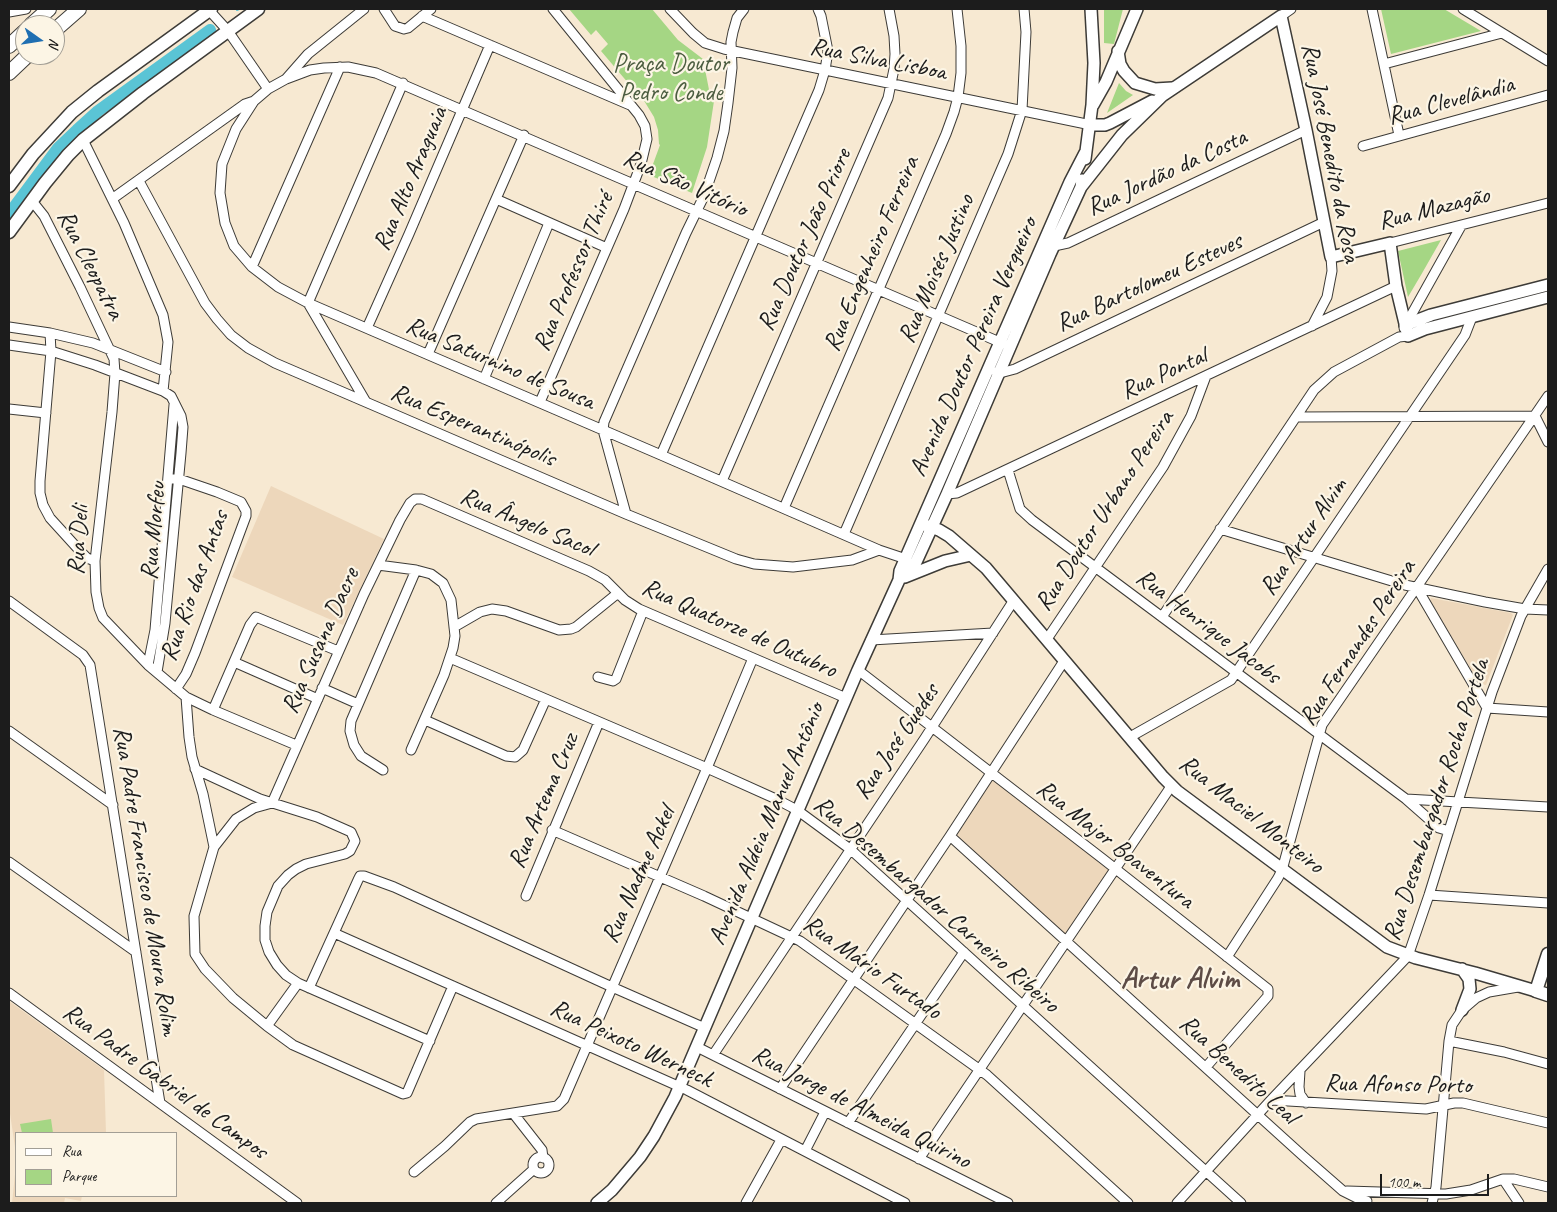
<!DOCTYPE html>
<html>
<head>
<meta charset="utf-8">
<style>
  body { margin:0 }
  #map { position:relative; width:1557px; height:1212px; overflow:hidden; background:#f7e9d2; font-family:Caveat,sans-serif }
  canvas { display:block }
  .frame { position:absolute; inset:0; border:10px solid #1c1c1c; pointer-events:none }
  .legend { position:absolute; left:15px; top:1132px; width:162px; height:65px; box-sizing:border-box; background:#fcf5e5; border:1px solid #a29e95; margin:0; padding:6px 9px; list-style:none; font-size:15px; color:#1c1c1c }
  .legend li { display:flex; align-items:center; gap:10px; height:25px }
  .legend b { width:25px; border:1px solid #a29e95 }
  .north { position:absolute; left:15px; top:15px; width:50px; height:50px; box-sizing:border-box; background:#fcf5e5; border:1px solid #a29e95; border-radius:50%; rotate:103deg; font-size:14px; font-weight:700; line-height:20px; text-align:center; color:#1c1c1c }
  .north::after { content:''; display:block; margin:auto; width:18px; height:22px; background:#1f6fb2; clip-path:polygon(50% 0,100% 100%,50% 72%,0 100%) }
  .scale { position:absolute; left:1380px; top:1174px; width:109px; height:22px; box-sizing:border-box; border:2px solid #1c1c1c; border-top:0; padding-left:6px; font-size:15px; line-height:18px; white-space:nowrap; color:#1c1c1c; -webkit-text-stroke:4px #fcf5e5; paint-order:stroke }
</style>
</head>
<body>
<div id="map">
<canvas width="1557" height="1212"></canvas>
<div class="frame"></div>
<ul class="legend">
<li><b style="height:6px;background:#fff"></b>Rua</li>
<li><b style="height:14px;background:#a5d684"></b>Parque</li>
</ul>
<div class="north">N</div>
<div class="scale">100 m</div>
</div>
<script>
const c = document.querySelector('canvas').getContext('2d');
c.lineJoin = 'round';
function fill(path, color) { c.fillStyle = color; c.fill(path, 'evenodd'); }
const poly = rows => new Path2D(rows.map(r => 'M' + r).join(''));
function strokePath(path, color, width, dash) { c.strokeStyle = color; c.lineWidth = width; c.lineCap = dash ? 'butt' : 'round'; c.setLineDash(dash || []); c.stroke(path); }
function drawText(font, color, halo, rows, align = 'center') {
  c.font = font + ' Caveat,sans-serif'; c.lineWidth = 4.5; c.setLineDash([]); c.textBaseline = 'middle'; c.strokeStyle = halo; c.fillStyle = color; for (const [text, x, y, turn = 0] of rows) {
    c.save(); c.translate(x, y); c.rotate((+turn || 0) * Math.PI / 180); c.textAlign = isNaN(turn) ? turn : align; if (halo) c.strokeText(text, 0, 0); c.fillText(text, 0, 0); c.restore();
  }
}
const built = poly([
  [271,486,384,539,343,625,232,577],
  [1431,598,1511,613,1513,615,1486,685,1480,684,1430,601],
  [991,774,1114,868,1065,940,950,836],
  [9,1001,104,1070,106,1133,16,1133,16,1196,82,1196,81,1201,65,1198,64,1203,12,1203,16,1165,15,1147,9,1107]
]);
const green = poly([
  [569,9,652,9,678,40,703,59,711,100,714,101,707,147,692,193,649,175,660,145,659,144,658,130,654,117,643,99,631,83,629,84,601,51,608,44,596,30,591,35],
  [1104,9,1123,9,1114,44,1104,43],
  [1381,9,1444,9,1481,31,1391,54],
  [1119,83,1126,91,1133,95,1107,113],
  [1441,240,1421,275,1408,297,1398,251],
  [51,1119,53,1133,22,1133,20,1124]
]);
const stream = poly([
  [237,10,239,9]
]);
const river = poly([
  [9,214,58,148,77,130,98,111,210,30]
]);
const minor = poly([
  [208,9,228,31,268,89],
  [384,9,395,26,404,29,408,28,431,9],
  [670,9,693,33,705,43,724,49,1091,125],
  [1372,9,1399,135],
  [1463,9,1548,61],
  [9,12,26,9],
  [422,16,630,105],
  [1281,16,1291,9],
  [1384,64,1502,33],
  [286,79,310,70,324,68,348,67,376,73,1004,344],
  [254,101,236,129,222,164,220,193,225,223,234,246,252,267,278,287,308,303,661,455,879,550,906,559],
  [83,140,124,223,163,315,168,342,163,391],
  [1363,146,1548,95],
  [139,181,205,303,217,319,231,335,248,348,275,363,626,514,736,559,754,564,793,567,852,560,879,550],
  [112,199,245,104,254,101,268,89,286,79,308,54,364,9],
  [496,199,607,248],
  [32,201,44,216,80,287,114,359,115,373,112,412,95,561,96,592,99,608,103,618,148,665,186,697,213,710,296,745],
  [1390,243,1548,203],
  [1050,245,1054,246,1068,243,1306,130],
  [252,267,340,67],
  [1312,326,1327,297,1332,271,1331,257],
  [9,327,50,333,93,343,166,372],
  [367,328,409,234,490,45],
  [1404,328,1461,226],
  [50,333,51,351,40,481,40,493,43,505,50,518,80,551,87,558,95,561],
  [9,345,51,351,95,365,163,391,171,396,181,416,183,427,181,453,165,623,157,672],
  [428,354,524,135],
  [996,372,1000,373,1015,369,1324,222],
  [484,379,549,223],
  [366,402,308,303,403,83],
  [540,402,624,209,641,164,647,139,645,126,639,115,553,9],
  [9,409,46,413],
  [1296,417,1535,416,1548,442],
  [661,455,819,90,825,70,828,51,821,16,818,9],
  [1008,470,1020,509,1032,520,1406,799,1439,828,1449,831],
  [168,479,179,479,217,492,241,502,246,511,246,516,195,653,186,674,176,689],
  [722,481,888,98,894,69,895,54,894,36,889,9],
  [947,494,957,493,1396,286],
  [784,508,946,134,954,112,958,97,961,73,961,46,957,9],
  [626,514,603,430,604,422,686,233,704,196,717,158,724,131,728,103,732,68,731,42,733,32,737,18,744,9],
  [1220,529,1405,585,1485,602,1525,609,1548,610],
  [844,534,1008,154,1022,110,1026,32,1024,9],
  [378,565,416,570,431,574,443,583,451,600,455,636,453,648,444,675,411,750],
  [1417,588,1487,708],
  [9,601,83,655,90,665,160,1103],
  [1162,617,1314,390,1334,372,1399,337,1408,336],
  [454,627,480,612,492,609,506,611,559,630,571,629,576,627,618,593],
  [1047,639,1163,467,1191,416,1206,376],
  [871,640,993,633],
  [450,658,707,768,776,799,797,810,850,849,1241,1203],
  [234,662,318,699],
  [148,665,155,630,174,405],
  [858,670,1103,859,1268,989,1268,996,1206,1067],
  [598,677,613,681,616,679,643,611],
  [322,688,358,704],
  [186,697,189,737,192,757,203,794,214,847,194,916,195,954,205,969,233,998,267,1026,293,1045,403,1094,407,1093,453,986],
  [1487,708,1548,712],
  [213,710,250,625,256,617,338,651],
  [425,720,506,756,515,757,523,750,546,699],
  [9,731,113,805],
  [1130,737,1231,680,1465,335,1472,317],
  [195,769,260,799,317,817,351,832,355,841,350,851,345,854,306,864,296,869,288,875,278,886,267,912,265,926,265,940,269,952,277,965,286,975,298,983,430,1041],
  [383,770,361,756,354,745,350,731,351,721,416,570],
  [1406,799,1548,807],
  [552,830,704,896,800,941,987,1075,1128,1203],
  [950,836,1302,1155,1343,1191,1359,1199,1367,1201],
  [214,847,236,819,254,808,272,803,364,594,400,520,410,503,415,499,422,499,589,571,605,580,625,600,639,609,846,698],
  [9,862,136,952],
  [1429,895,1548,903],
  [526,896,599,722],
  [334,933,687,1090,905,1203],
  [1227,957,1278,878,1282,870,1322,725,1548,396],
  [309,988,358,880,360,876,364,876,394,887,612,987,705,1028],
  [9,993,297,1203],
  [267,1026,298,983],
  [1449,1041,1504,1052,1548,1064],
  [697,1047,1008,1203],
  [713,1055,925,738,1014,600],
  [1300,1071,1299,1087,1300,1094,1306,1103],
  [780,1089,950,836,1064,661],
  [1271,1100,1426,1109,1454,1103,1463,1103,1548,1123],
  [513,1113,542,1150,543,1158],
  [848,1123,964,952],
  [805,1151,825,1112],
  '533 1165a8 8 0 1 1 16 0a8 8 0 1 1-16 0Z',
  [919,1159,1172,785],
  [414,1172,445,1146,470,1122,476,1119,557,1106,564,1099,707,768,753,658],
  [1503,1179,1519,1203],
  [1347,1191,1446,1194,1471,1190,1503,1179,1514,1179,1548,1187],
  [496,1203,534,1169],
  [746,1203,781,1140],
  [1177,1203,1271,1100,1408,956,1429,895,1492,692,1521,616,1548,569],
  [1432,1203,1436,1187,1449,1041,1452,1025,1462,1010,1476,998,1489,992,1518,987]
]);
const tertiary = poly([
  [1118,51,1120,64,1124,71,1135,83,1155,89,1172,88],
  [1093,105,1106,82,1137,9],
  [1091,125,1105,125,1110,123,1152,101],
  [1085,159,1092,105,1094,63,1091,9],
  [1081,187,1122,135,1162,96,1281,16,1306,130,1331,257,1390,243,1396,286,1408,336,1425,329,1548,297],
  [1405,325,1431,315,1548,285],
  [922,524,939,530,949,536,986,568,1163,777,1177,791,1387,947,1416,958,1475,973,1536,991],
  [907,576,916,562,947,494,1050,254,1081,187,1082,180],
  [905,577,945,561,971,555],
  [1462,969,1469,979,1470,989,1462,1010],
  [597,1203,612,1190,640,1157,654,1136,675,1097,858,670,899,580,900,571,1070,182,1085,153]
]);
const secondary = poly([
  [9,186,33,154,72,112,98,91,211,9],
  [9,232,45,183,68,155,83,140,143,93,258,9],
  [1548,954,1536,991,1548,995]
]);
const primary = poly([
  [31,25,49,9],
  [55,30,79,9],
  [9,46,25,31],
  [9,73,28,55]
]);
const streetNames = [
  ["Rua Silva Lisboa",878,60,11],
  ["Rua Clevelândia",1451,101,-15],
  ["Rua José Benedito da Rosa",1330,153,79],
  ["Rua Jordão da Costa",1167,173,-25],
  ["Rua Alto Araguaia",411,179,-67],
  ["Rua São Vitório",685,184,24],
  ["Rua Mazagão",1434,209,-14],
  ["Rua Doutor João Priore",805,240,-66],
  ["Rua Engenheiro Ferreira",872,254,-67],
  ["Rua Cleopatra",90,265,63],
  ["Rua Moisés Justino",937,269,-67],
  ["Rua Professor Thiré",574,272,-67],
  ["Rua Bartolomeu Esteves",1149,283,-25],
  ["Avenida Doutor Pereira Vergueiro",974,347,-66],
  ["Rua Saturnino de Sousa",500,364,23],
  ["Rua Pontal",1164,374,-25],
  ["Rua Esperantinópolis",473,426,23],
  ["Rua Doutor Urbano Pereira",1105,511,-57],
  ["Rua Ângelo Sacol",527,523,23],
  ["Rua Morfeu",154,531,-85],
  ["Rua Artur Alvim",1304,537,-56],
  ["Rua Deli",79,540,-86],
  ["Rua Rio das Antas",195,586,-70],
  ["Rua Henrique Jacobs",1208,627,37],
  ["Rua Quatorze de Outubro",739,629,24],
  ["Rua Susana Dacre",321,641,-66],
  ["Rua Fernandes Pereira",1358,643,-57],
  ["Rua José Guedes",897,742,-56],
  ["Rua Desembargador Rocha Portela",1437,800,-72],
  ["Rua Artema Cruz",544,801,-67],
  ["Rua Maciel Monteiro",1251,815,38],
  ["Avenida Aldeia Manuel Antônio",767,824,-67],
  ["Rua Major Boaventura",1115,845,38],
  ["Rua Nadme Ackel",639,875,-66],
  ["Rua Padre Francisco de Moura Rolim",145,881,81],
  ["Rua Desembargador Carneiro Ribeiro",936,905,41],
  ["Rua Mário Furtado",872,968,35],
  ["Rua Peixoto Werneck",631,1044,25],
  ["Rua Benedito Leal",1238,1070,42],
  ["Rua Padre Gabriel de Campos",165,1082,36],
  ["Rua Afonso Porto",1398,1085,1],
  ["Rua Jorge de Almeida Quirino",861,1108,27]
];
const parkNames = [
  ["Praça Doutor",671,64],
  ["Pedro Conde",671,93]
];
const districtNames = [
  ["Artur Alvim",1180,980]
];
fill(built, '#edd7bb');
fill(green, '#a5d684');
strokePath(stream, '#5ac4d5', 2);
strokePath(river, '#5ac4d5', 12);
strokePath(minor, '#3d3b37', 11);
strokePath(tertiary, '#3d3b37', 14);
strokePath(secondary, '#3d3b37', 15);
strokePath(primary, '#3d3b37', 16);
strokePath(minor, '#fff', 9);
strokePath(tertiary, '#fff', 11);
strokePath(secondary, '#fff', 12);
strokePath(primary, '#fff', 14);
drawText('25px', '#1c1c1c', '#fcf5e5', streetNames);
drawText('25px', '#4c5d40', '#fcf5e5', parkNames);
drawText('bold 30px', '#5d4c46', '#fcf5e5', districtNames);
</script>
</body>
</html>
